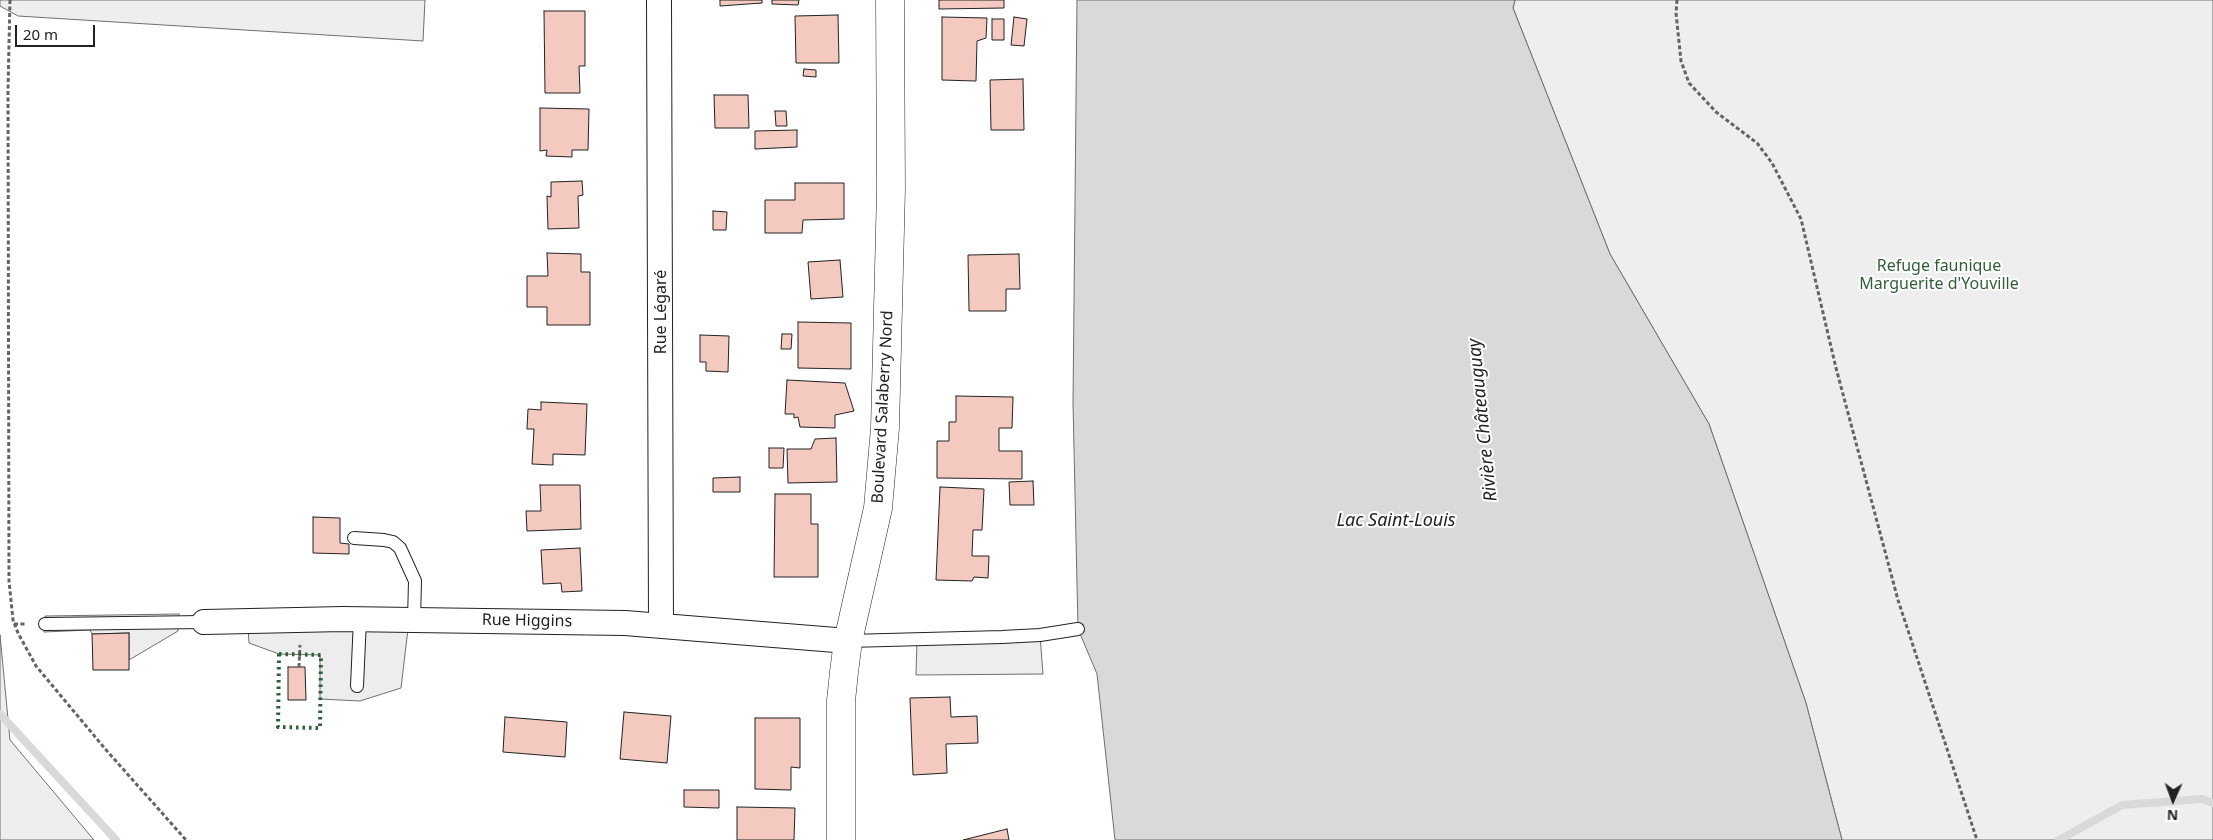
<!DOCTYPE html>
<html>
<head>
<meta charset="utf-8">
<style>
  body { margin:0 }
  #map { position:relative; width:2213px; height:840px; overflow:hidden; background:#fff; font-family:"Noto Sans",sans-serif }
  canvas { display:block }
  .north { position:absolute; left:2148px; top:775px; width:50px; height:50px; -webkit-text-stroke:4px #fff; paint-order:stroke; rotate:182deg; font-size:14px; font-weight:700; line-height:20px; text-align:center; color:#222 }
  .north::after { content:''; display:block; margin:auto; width:18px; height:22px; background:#222; clip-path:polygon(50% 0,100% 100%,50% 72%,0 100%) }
  .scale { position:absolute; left:15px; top:25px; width:80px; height:22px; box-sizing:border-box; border:2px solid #222; border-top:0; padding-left:6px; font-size:15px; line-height:18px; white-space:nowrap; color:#222; -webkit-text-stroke:4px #fff; paint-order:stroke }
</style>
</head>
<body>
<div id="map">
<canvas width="2213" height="840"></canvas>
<div class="north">N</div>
<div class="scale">20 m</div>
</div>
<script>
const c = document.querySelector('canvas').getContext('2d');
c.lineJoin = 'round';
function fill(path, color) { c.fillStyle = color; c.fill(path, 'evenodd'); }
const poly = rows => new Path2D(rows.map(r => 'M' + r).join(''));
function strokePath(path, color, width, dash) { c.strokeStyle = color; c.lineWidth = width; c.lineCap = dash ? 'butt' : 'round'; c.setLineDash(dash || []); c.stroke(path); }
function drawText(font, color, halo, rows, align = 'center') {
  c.font = font + ' "Noto Sans",sans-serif'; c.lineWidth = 4; c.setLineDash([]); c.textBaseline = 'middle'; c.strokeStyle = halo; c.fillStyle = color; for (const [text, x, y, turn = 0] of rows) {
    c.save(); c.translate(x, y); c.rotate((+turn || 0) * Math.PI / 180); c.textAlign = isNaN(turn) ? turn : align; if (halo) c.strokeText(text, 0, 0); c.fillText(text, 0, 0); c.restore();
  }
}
const green = poly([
  [0,0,425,0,423,41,18,16,0,6,0,0],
  [1515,0,2213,0,2213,840,1842,840,1806,703,1709,424,1610,254,1513,8,1515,0],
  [0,635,10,740,94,840,0,840,0,635]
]);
const parking = poly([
  [179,614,178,631,129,660,129,633,92,634,90,630,44,632,45,616,179,614],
  [248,626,408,629,401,688,360,701,320,699,320,655,279,654,249,643,248,626],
  [1040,635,1043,674,916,675,917,640,1040,635]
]);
const water = poly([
  [1077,0,1515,0,1513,8,1610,254,1709,424,1806,703,1842,840,1115,840,1097,674,1078,629,1073,403,1077,0]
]);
const stream = poly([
  [0,714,116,840],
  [2059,840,2122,805,2202,799,2213,803]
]);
const building = poly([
  [720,0,762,0,762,3,720,6,720,0],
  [772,0,799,0,798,5,772,4,772,0],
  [939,0,1004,0,1004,8,939,9,939,0],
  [544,11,585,11,585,66,579,66,580,93,545,93,544,11],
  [838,15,839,63,796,63,795,16,838,15],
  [942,17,987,18,986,38,977,41,976,81,942,80,942,17],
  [1014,17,1027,19,1024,46,1011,45,1014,17],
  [992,19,1004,19,1004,40,992,40,992,19],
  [804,69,816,70,816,77,803,76,804,69],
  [1023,79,1024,130,991,130,990,80,1023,79],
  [714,95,748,95,749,128,715,128,714,95],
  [540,108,589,109,588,150,572,150,572,157,546,156,547,150,540,151,540,108],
  [775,111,786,111,787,126,776,126,775,111],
  [797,130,797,147,755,149,755,131,797,130],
  [582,181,583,195,578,196,579,228,548,229,547,196,551,197,551,182,582,181],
  [795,183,844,183,844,219,803,220,802,233,765,233,765,200,795,200,795,183],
  [713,211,727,212,726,230,713,230,713,211],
  [547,253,581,254,581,272,590,272,590,325,547,325,547,307,527,307,527,276,548,276,547,253],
  [1019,254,1020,289,1006,289,1006,311,969,311,968,255,1019,254],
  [840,260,843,297,811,299,808,262,840,260],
  [798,322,851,323,851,369,798,368,798,322],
  [782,334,792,334,791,349,781,349,782,334],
  [700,335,729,336,728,372,706,371,706,362,700,362,700,335],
  [787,380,845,383,854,411,835,415,835,428,800,427,798,417,794,418,794,414,785,414,787,380],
  [956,396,1013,397,1012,428,999,428,999,451,1022,451,1022,479,937,478,937,441,949,441,949,422,956,422,956,396],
  [541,402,587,404,585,455,553,454,553,465,532,464,534,429,527,429,528,409,541,410,541,402],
  [836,438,837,482,788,483,787,449,811,449,815,439,836,438],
  [769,448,784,448,783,468,769,468,769,448],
  [740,477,740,492,713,492,713,478,740,477],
  [1033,481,1034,505,1010,505,1009,482,1033,481],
  [540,485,580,485,581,529,527,531,526,511,541,511,540,485],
  [940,487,984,489,982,530,973,530,972,556,989,556,988,578,974,577,972,581,936,580,940,487],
  [775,494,811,494,811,524,818,524,818,577,774,577,775,494],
  [313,517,340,518,340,543,349,544,349,554,313,553,313,517],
  [580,548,582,591,562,592,561,583,543,584,541,550,580,548],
  [129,633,129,670,93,670,92,634,129,633],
  [288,667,305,667,306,700,288,700,288,667],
  [950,697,951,717,977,716,978,743,946,744,947,773,913,775,910,698,950,697],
  [624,712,671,716,667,763,620,759,624,712],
  [505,717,567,722,565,757,503,752,505,717],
  [755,718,800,718,800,768,791,767,791,790,755,789,755,718],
  [684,790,719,790,719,808,684,807,684,790],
  [737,807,795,808,794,840,737,840,737,807],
  [1007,829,1009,840,963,840,1007,829]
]);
const path = poly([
  [10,0,8,90,9,581,13,620,18,633,36,666,107,751,186,840],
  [1677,0,1676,13,1681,61,1689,83,1716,112,1757,143,1772,163,1801,219,1836,368,1898,600,1977,840],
  [14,624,26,624],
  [299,667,300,645]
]);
const lane = poly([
  [354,538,384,540,393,542,400,548,415,581,414,620],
  [45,624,204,622],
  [848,641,1002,637,1040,635,1078,629],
  [357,686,360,619]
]);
const street = poly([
  [659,0,661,624],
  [204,622,343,619,625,623,848,641]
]);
const secondary = poly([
  [841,840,841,701,844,672,848,641,878,508,885,428,891,189,890,0]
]);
const hedge = poly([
  [279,654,321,655,320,728,278,727,279,654]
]);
const parkNames = [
  ["Refuge faunique",1939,266],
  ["Marguerite d'Youville",1939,284]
];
const streetNames = [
  ["Rue Légaré",661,312,-90],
  ["Boulevard Salaberry Nord",883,407,-87],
  ["Rue Higgins",527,621,1]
];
const waterNames = [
  ["Rivière Châteauguay",1483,420,-96],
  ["Lac Saint-Louis",1396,521]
];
fill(green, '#eee');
strokePath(green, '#6f6f6f', 1);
fill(parking, '#ededed');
strokePath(parking, '#6f6f6f', 1);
fill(water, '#d9d9d9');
strokePath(water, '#6f6f6f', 1);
strokePath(stream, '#d9d9d9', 8);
fill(building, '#f3c9c0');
strokePath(building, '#222', 1);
strokePath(lane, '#222', 14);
strokePath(street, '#222', 26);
strokePath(secondary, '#222', 29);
strokePath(path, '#646464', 3, [4, 2.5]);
strokePath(lane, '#fff', 12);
strokePath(street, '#fff', 24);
strokePath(secondary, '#fff', 28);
strokePath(hedge, '#2f5e38', 4, [2.5, 4]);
drawText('16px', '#2f5e38', '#fff', parkNames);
drawText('16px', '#222', '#fff', streetNames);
drawText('italic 18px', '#222', '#fff', waterNames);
</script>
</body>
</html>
